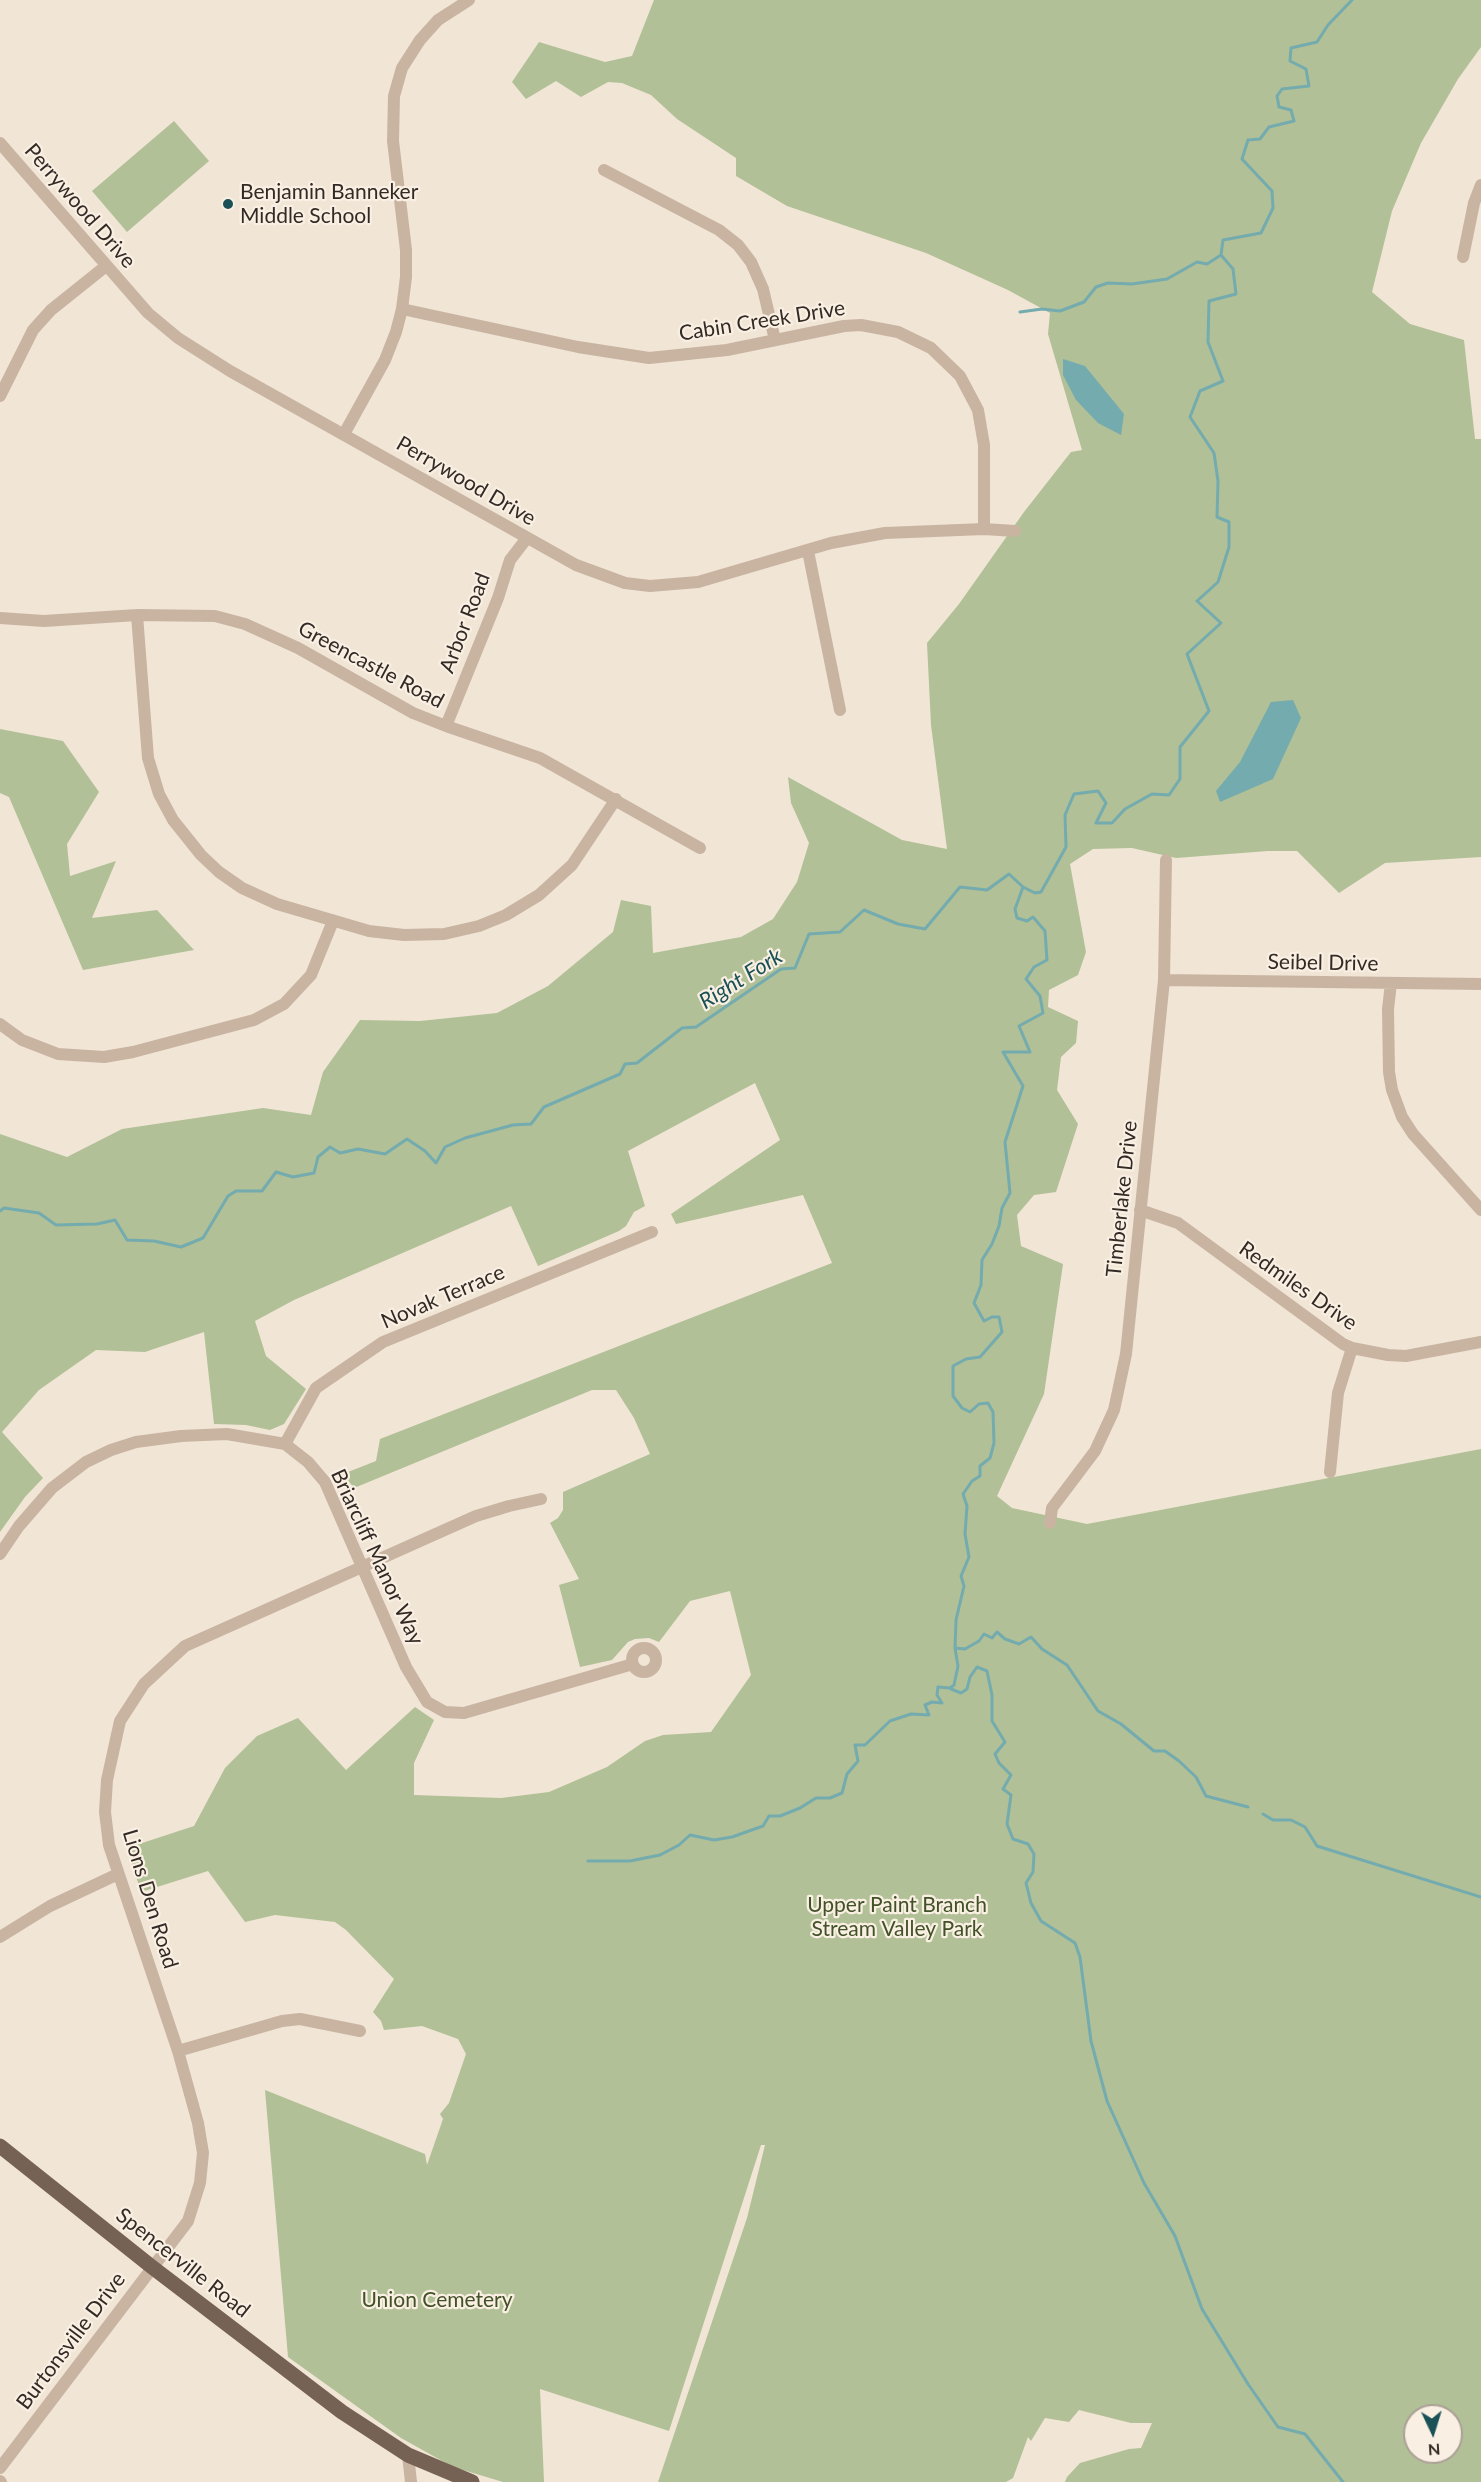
<!DOCTYPE html>
<html>
<head>
<meta charset="utf-8">
<style>
  body { margin:0 }
  #map { position:relative; width:1481px; height:2482px; overflow:hidden; background:#f1e5d6; font-family:Lato,sans-serif }
  canvas { display:block }
  .north { position:absolute; left:1403px; top:2404px; width:60px; height:60px; box-sizing:border-box; background:#f9efe2; border:2px solid #aaa096; border-radius:50%; rotate:176deg; font-size:16px; font-weight:700; line-height:24px; text-align:center; color:#332a25 }
  .north::after { content:''; display:block; margin:auto; width:21px; height:27px; background:#195156; clip-path:polygon(50% 0,100% 100%,50% 72%,0 100%) }
</style>
</head>
<body>
<div id="map">
<canvas width="1481" height="2482"></canvas>
<div class="north">N</div>
</div>
<script>
const c = document.querySelector('canvas').getContext('2d');
c.lineJoin = 'round';
function fill(path, color) { c.fillStyle = color; c.fill(path, 'evenodd'); }
const poly = rows => new Path2D(rows.map(r => 'M' + r).join(''));
function strokePath(path, color, width, dash) { c.strokeStyle = color; c.lineWidth = width; c.lineCap = dash ? 'butt' : 'round'; c.setLineDash(dash || []); c.stroke(path); }
function drawText(font, color, halo, rows, align = 'center') {
  c.font = font + ' Lato,sans-serif'; c.lineWidth = 4.5; c.setLineDash([]); c.textBaseline = 'middle'; c.strokeStyle = halo; c.fillStyle = color; for (const [text, x, y, turn = 0] of rows) {
    c.save(); c.translate(x, y); c.rotate((+turn || 0) * Math.PI / 180); c.textAlign = isNaN(turn) ? turn : align; if (halo) c.strokeText(text, 0, 0); c.fillText(text, 0, 0); c.restore();
  }
}
const green = poly([
  [654,0,1481,0,1481,47,1458,79,1421,143,1392,211,1372,292,1410,324,1464,340,1475,439,1481,439,1481,857,1385,863,1339,893,1297,851,1268,851,1176,858,1132,848,1093,849,1070,864,1086,952,1078,975,1049,990,1048,1007,1078,1021,1076,1043,1061,1057,1057,1090,1078,1124,1056,1192,1034,1195,1017,1215,1021,1246,1063,1264,1044,1394,997,1496,1012,1508,1087,1524,1481,1449,1481,2482,1065,2482,1067,2477,1080,2463,1129,2449,1141,2448,1152,2423,1131,2423,1079,2410,1069,2422,1045,2418,1031,2441,1028,2437,1013,2478,1006,2482,658,2482,747,2218,765,2145,761,2145,669,2431,540,2389,544,2482,503,2482,453,2467,401,2438,288,2357,265,2090,425,2154,427,2165,443,2119,440,2114,449,2103,466,2054,458,2039,422,2026,384,2030,381,2021,373,2012,394,1979,346,1930,335,1922,275,1915,245,1922,208,1871,141,1892,127,1848,194,1826,225,1768,257,1736,298,1718,346,1770,415,1707,434,1720,414,1763,414,1795,501,1798,549,1792,607,1767,645,1741,663,1735,711,1732,751,1675,730,1591,690,1601,659,1642,649,1638,635,1639,628,1642,612,1660,580,1667,559,1585,579,1579,550,1523,558,1518,563,1510,563,1492,650,1454,634,1418,616,1390,592,1390,354,1488,343,1474,376,1461,380,1439,832,1263,803,1195,676,1224,671,1214,780,1140,755,1083,628,1151,645,1206,634,1212,626,1226,619,1231,538,1266,511,1206,294,1300,255,1321,266,1356,306,1389,284,1424,270,1430,246,1425,214,1424,204,1332,145,1352,96,1350,39,1390,2,1432,43,1478,25,1497,0,1532,0,1134,67,1157,122,1129,263,1108,311,1115,323,1072,360,1020,420,1021,497,1013,548,986,613,932,621,900,651,906,653,953,741,937,773,919,797,882,809,843,791,803,788,777,902,840,947,849,931,725,927,643,959,604,1024,512,1071,452,1082,450,1048,334,1050,313,1008,290,926,253,787,206,736,176,736,158,677,119,651,95,622,83,608,82,581,97,556,81,526,99,512,82,539,42,605,62,632,56],
  [1415,2416,1451,2416,1451,2452,1415,2452],
  [174,121,209,161,127,232,92,191],
  [0,729,63,741,99,792,67,844,70,876,116,861,92,918,157,910,194,950,83,970,9,797,0,793]
]);
const water = poly([
  [1063,359,1085,366,1124,414,1121,435,1098,423,1076,400,1063,375],
  [1293,700,1301,718,1273,779,1220,802,1216,791,1240,762,1271,702]
]);
const stream = poly([
  [1020,312,1042,309,1060,311,1084,302,1096,287,1108,283,1132,284,1167,279,1197,262,1207,264,1221,255],
  [0,1211,4,1208,39,1213,56,1225,97,1224,115,1220,127,1240,154,1241,181,1247,203,1238,228,1196,236,1191,262,1191,276,1172,293,1177,314,1173,318,1157,330,1147,340,1153,358,1149,385,1154,407,1139,425,1151,436,1163,445,1147,465,1138,513,1125,531,1124,544,1107,620,1074,625,1064,637,1063,682,1028,696,1027,781,969,795,968,809,934,840,932,864,910,898,924,925,929,960,887,987,890,1009,874,1023,887,1035,893,1041,892,1066,847,1065,815,1074,794,1098,791,1106,803,1096,823,1112,823,1125,809,1152,794,1169,795,1180,779,1180,747,1209,711,1187,654,1221,623,1197,601,1218,582,1229,547,1229,522,1217,517,1218,481,1214,453,1190,417,1200,391,1223,381,1208,342,1209,301,1236,294,1233,269,1221,255,1223,240,1261,233,1273,208,1272,191,1242,159,1248,140,1260,139,1269,127,1294,121,1291,110,1279,107,1277,96,1282,89,1309,86,1306,69,1290,61,1291,48,1317,42,1328,25,1352,0],
  [955,1648,965,1649,979,1641,984,1634,992,1638,997,1632,1005,1639,1019,1644,1031,1637,1042,1649,1067,1665,1098,1711,1121,1724,1154,1751,1165,1751,1179,1761,1196,1777,1206,1796,1248,1807],
  [951,1689,961,1693,967,1689,970,1677,977,1667,987,1671,992,1695,992,1721,1005,1742,995,1754,999,1763,1011,1775,1003,1789,1011,1795,1007,1824,1013,1839,1028,1844,1034,1854,1033,1872,1026,1883,1031,1903,1041,1921,1075,1943,1080,1957,1091,2041,1107,2101,1144,2183,1175,2236,1202,2309,1248,2384,1278,2427,1305,2434,1343,2482],
  [1263,1814,1273,1820,1291,1820,1305,1827,1317,1846,1481,1897],
  [588,1861,630,1861,660,1855,679,1845,690,1835,714,1840,732,1837,763,1826,769,1816,780,1816,800,1808,816,1798,830,1798,842,1793,847,1774,858,1761,855,1745,865,1745,890,1721,911,1714,929,1715,925,1705,932,1702,942,1703,937,1695,938,1687,950,1688,954,1685,958,1666,955,1648,956,1620,964,1586,961,1576,969,1557,965,1534,967,1506,963,1494,972,1481,980,1476,980,1466,990,1458,994,1443,993,1412,988,1403,979,1404,970,1412,962,1408,953,1396,953,1366,966,1359,980,1357,1002,1332,999,1317,992,1317,984,1321,974,1303,981,1285,982,1260,992,1244,999,1226,1002,1208,1010,1193,1005,1142,1023,1086,1003,1052,1030,1052,1019,1026,1043,1013,1040,996,1026,979,1034,967,1047,960,1045,931,1033,917,1027,921,1017,918,1015,909,1023,887]
]);
const minor = poly([
  [0,143,148,313,178,338,230,371,576,565,625,583,650,586,698,582,831,543,885,533,984,529,1015,531],
  [604,170,719,230,738,245,751,262,763,289,775,340],
  [1463,257,1474,203,1481,185],
  [402,309,578,347,649,358,727,350,844,326,861,325,898,332,931,348,960,376,978,410,984,445,984,529],
  [0,396,33,330,51,310,106,266],
  [344,434,385,360,396,332,402,309,406,277,406,250,393,141,394,96,402,68,420,40,438,20,469,0],
  [808,551,840,710],
  [137,615,148,758,159,794,173,820,201,855,219,872,242,888,277,904,369,931,404,935,444,934,479,926,506,915,539,895,572,865,616,799],
  [0,618,44,621,137,615,215,616,245,624,298,648,413,713,446,726,540,758,700,848],
  [446,726,498,598,510,560,527,538],
  [1164,980,1481,984],
  [1391,983,1388,1009,1389,1072,1392,1090,1402,1117,1413,1134,1481,1210],
  [0,1024,22,1040,58,1054,104,1057,133,1052,254,1020,284,1004,311,975,333,921],
  [1140,1210,1178,1223,1343,1344,1352,1348,1388,1355,1406,1356,1481,1342],
  [285,1444,316,1388,383,1342,652,1232],
  [1330,1472,1338,1393,1352,1348],
  [1050,1523,1052,1508,1095,1451,1114,1410,1126,1354,1164,980,1166,860],
  [0,1554,19,1526,52,1488,86,1462,111,1450,136,1442,181,1436,227,1434,285,1444,308,1462,325,1482,406,1667,427,1702,445,1712,464,1713,633,1664],
  '632 1660a12 12 0 1 1 24 0a12 12 0 1 1-24 0Z',
  [0,1937,50,1906,118,1874],
  [178,2051,282,2021,300,2019,360,2031],
  [408,2455,411,2482],
  [0,2468,188,2221,200,2183,203,2153,198,2123,178,2051,109,1845,105,1812,107,1780,120,1721,144,1684,185,1646,476,1516,509,1506,541,1499],
  [0,2481,1,2482]
]);
const primary = poly([
  [0,2146,152,2267,342,2412,408,2455,472,2482]
]);
const markers = [
  [228,204,6,"#195156"]
];
const poiNames = [
  ["Benjamin Banneker",240,192],
  ["Middle School",240,216]
];
const streetNames = [
  ["Perrywood Drive",80,206,49],
  ["Cabin Creek Drive",762,321,-9],
  ["Perrywood Drive",466,481,30],
  ["Arbor Road",465,623,-69],
  ["Greencastle Road",371,665,28],
  ["Seibel Drive",1323,963,1],
  ["Timberlake Drive",1122,1199,-84],
  ["Redmiles Drive",1298,1286,35],
  ["Novak Terrace",443,1297,-23],
  ["Briarcliff Manor Way",377,1557,65],
  ["Lions Den Road",150,1899,73],
  ["Spencerville Road",183,2263,38],
  ["Burtonsville Drive",71,2341,-53]
];
const parkNames = [
  ["Upper Paint Branch",897,1905],
  ["Stream Valley Park",897,1929],
  ["Union Cemetery",437,2300]
];
const waterNames = [
  ["Right Fork",741,979,-32]
];
fill(green, '#b1c096');
fill(water, '#74abaf');
strokePath(stream, '#74abaf', 3);
strokePath(minor, '#c9b4a2', 12);
strokePath(primary, '#766155', 15);
for (const [x, y, r, color] of markers) { const dot = new Path2D(); dot.arc(x, y, r, 0, 2 * Math.PI); c.fillStyle = color; c.fill(dot); strokePath(dot, '#f9efe2', 2); }
drawText('21px', '#332a25', '#f9efe2', poiNames, 'left');
drawText('21px', '#332a25', '#f9efe2', streetNames);
drawText('21px', '#425228', '#f9efe2', parkNames);
drawText('italic 22px', '#195156', '#f9efe2', waterNames);
</script>
</body>
</html>
